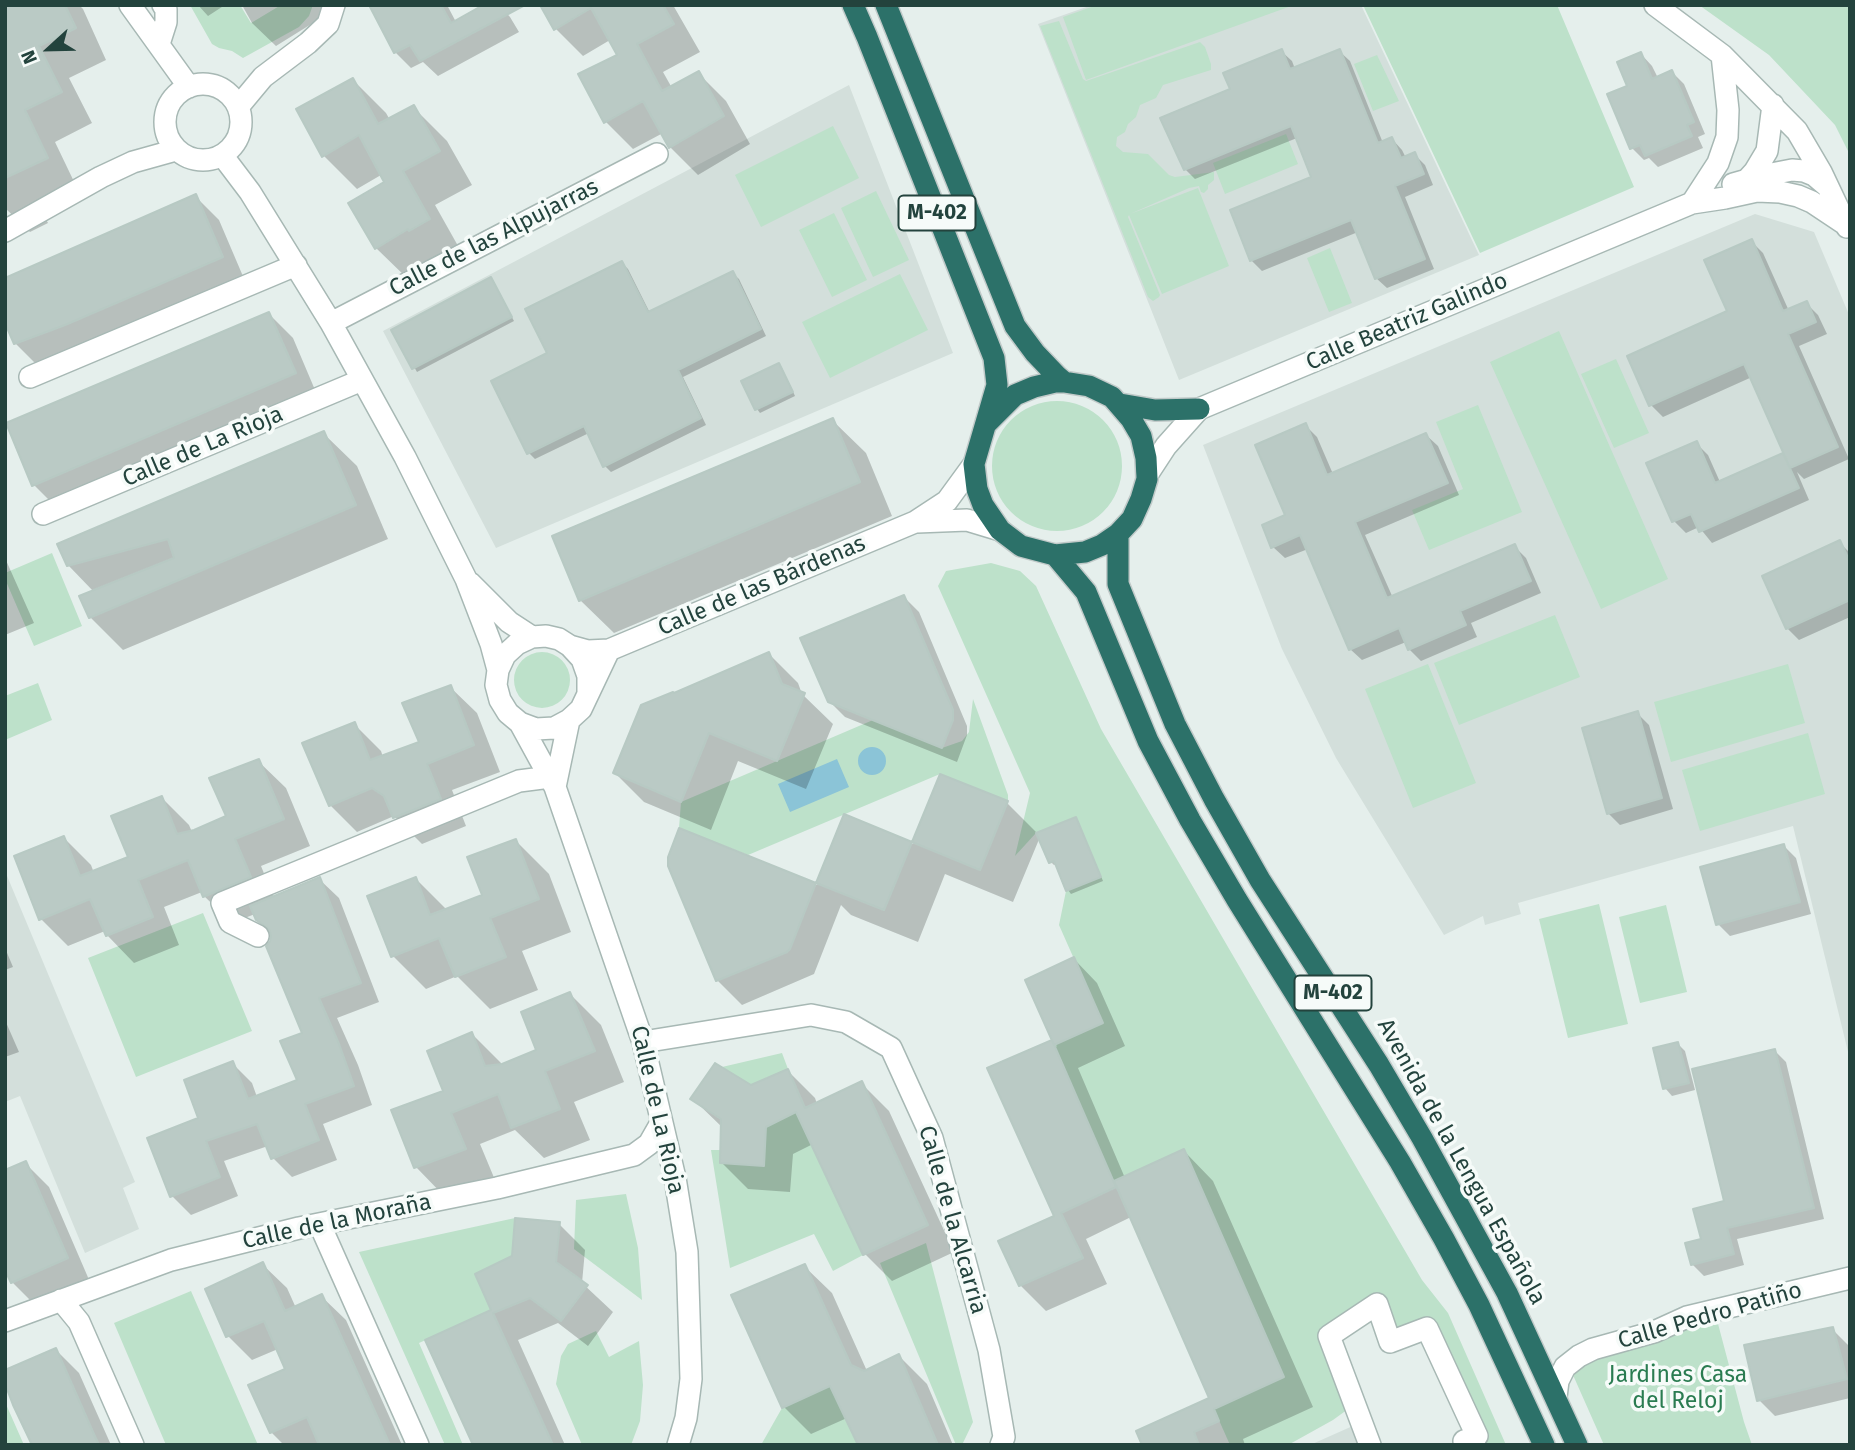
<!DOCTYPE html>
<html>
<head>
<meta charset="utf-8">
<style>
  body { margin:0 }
  #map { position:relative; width:1855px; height:1450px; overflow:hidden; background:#e5efec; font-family:"Fira Sans",sans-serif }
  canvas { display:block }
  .frame { position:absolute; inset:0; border:7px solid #23433d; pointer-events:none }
  .north { position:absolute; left:14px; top:14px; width:70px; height:70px; -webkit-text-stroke:5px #f6fbf9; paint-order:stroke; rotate:248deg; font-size:19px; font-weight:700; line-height:28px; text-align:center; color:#23433d }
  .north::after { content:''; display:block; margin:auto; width:24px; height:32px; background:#23433d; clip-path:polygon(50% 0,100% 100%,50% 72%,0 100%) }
</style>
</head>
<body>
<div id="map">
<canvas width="1855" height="1450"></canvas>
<div class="frame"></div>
<div class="north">N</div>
</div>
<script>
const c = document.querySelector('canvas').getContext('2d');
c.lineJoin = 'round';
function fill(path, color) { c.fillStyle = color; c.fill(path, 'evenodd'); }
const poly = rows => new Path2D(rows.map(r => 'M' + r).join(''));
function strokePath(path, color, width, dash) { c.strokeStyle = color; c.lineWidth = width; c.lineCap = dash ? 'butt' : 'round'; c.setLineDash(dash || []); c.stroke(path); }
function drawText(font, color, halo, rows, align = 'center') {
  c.font = font + ' "Fira Sans",sans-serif'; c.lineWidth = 7; c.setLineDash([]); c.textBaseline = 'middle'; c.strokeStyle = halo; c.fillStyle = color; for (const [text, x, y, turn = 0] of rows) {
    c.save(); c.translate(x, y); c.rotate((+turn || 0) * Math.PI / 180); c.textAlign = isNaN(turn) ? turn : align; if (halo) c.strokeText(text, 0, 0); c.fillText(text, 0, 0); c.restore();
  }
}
const built = poly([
  [1092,5,1361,5,1479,255,1179,380,1038,24],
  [849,85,953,353,496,548,383,331],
  [1755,214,1814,232,1850,317,1850,1060,1793,826,1518,903,1521,914,1485,925,1483,916,1444,935,1336,758,1282,649,1203,445],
  [5,871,135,1182,123,1188,139,1229,85,1253,20,1096,5,1102],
  [1355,1425,1363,1445,1310,1445]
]);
const green = poly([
  [190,5,240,5,251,23,281,5,313,5,309,16,299,27,243,58,232,51,219,48,212,44],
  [1097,5,1294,5,1086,80,1063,17],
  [1363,5,1557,5,1634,187,1480,253],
  [1699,5,1850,5,1850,155,1835,125,1769,55],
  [1059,21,1083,79,1086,81,1200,42,1205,47,1211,64,1211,70,1163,85,1156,98,1140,105,1136,117,1128,124,1125,132,1117,137,1116,146,1123,152,1148,154,1169,175,1175,177,1214,172,1214,180,1208,185,1208,189,1204,193,1201,192,1199,186,1189,188,1130,214,1198,188,1229,266,1162,294,1129,215,1128,217,1160,295,1159,297,1153,301,1148,297,1040,26],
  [1377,55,1399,101,1373,111,1354,64],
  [833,126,859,178,761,227,735,175],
  [1286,134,1298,164,1225,194,1213,163],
  [876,191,909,260,873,277,841,208],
  [834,213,867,280,832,297,799,230],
  [1330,248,1352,303,1329,312,1307,258],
  [900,274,928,330,830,378,802,322],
  [1559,331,1668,579,1601,609,1490,362],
  [1616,359,1649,433,1614,448,1581,374],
  '992 466a65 65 0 1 1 130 0a65 65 0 1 1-130 0Z',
  [1478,405,1522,512,1429,550,1412,510,1463,489,1436,422],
  [52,553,82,626,34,646,5,579,5,573],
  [991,563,1020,571,1036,586,1101,729,1422,1280,1448,1313,1506,1445,1466,1445,1476,1436,1427,1329,1390,1342,1377,1304,1329,1336,1355,1404,1333,1420,1288,1445,1230,1445,1214,1409,1284,1377,1184,1149,1113,1181,1054,1045,1102,1022,1059,925,1066,891,1101,877,1075,817,1036,833,1015,856,1030,793,938,586,946,571],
  [1555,615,1580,677,1459,725,1434,663],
  '514 680a28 28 0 1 1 56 0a28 28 0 1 1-56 0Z',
  [1428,664,1476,783,1413,808,1365,689],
  [1788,664,1805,723,1671,762,1654,702],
  [38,683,52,720,5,740,5,696],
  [973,699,1008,795,1008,801,940,774,748,855,679,828,681,802,873,720,942,748,962,741,969,732],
  [1808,733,1825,794,1700,831,1682,770],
  [1599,904,1628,1024,1568,1038,1539,919],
  [1666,905,1687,992,1640,1003,1619,917],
  [203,913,252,1031,136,1077,88,958],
  [782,1053,788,1069,766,1078,749,1094,722,1067],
  [780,1112,783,1118,796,1112,863,1255,833,1271,814,1234,730,1268,711,1150,720,1150,720,1163,764,1166,765,1144,760,1122],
  [626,1194,638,1248,642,1300,574,1249,576,1200],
  [515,1218,513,1240,519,1241,517,1262,494,1265,475,1274,491,1310,419,1343,463,1445,445,1445,359,1252],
  [926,1243,973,1422,962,1445,956,1445,880,1263],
  [191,1291,258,1445,166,1445,114,1323],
  [1717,1320,1744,1422,1752,1445,1604,1445,1573,1375,1577,1367,1594,1358],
  [596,1331,609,1357,639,1341,643,1385,640,1421,631,1445,582,1445,556,1384,561,1356,568,1344],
  [822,1367,858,1445,761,1445,782,1408],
  [5,1402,24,1445,5,1445]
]);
const water = poly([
  '858 761a14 14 0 1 1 28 0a14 14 0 1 1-28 0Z',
  [837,759,849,787,790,812,778,784]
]);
const shadow = poly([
  [5,5,79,5,83,9,106,60,69,78,92,123,55,142,78,190,40,208,48,223,30,232,5,208],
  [198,5,225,5,208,16],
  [242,5,324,5,329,13,276,46,252,23],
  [374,5,447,5,456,22,499,5,510,17,519,32,438,76,423,62,411,68,395,52],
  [542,5,673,5,700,52,663,72,672,88,698,73,726,101,750,144,698,175,670,147,663,133,633,149,606,122,619,56,610,40,583,56,555,28],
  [1281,51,1292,61,1295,69,1339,51,1350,61,1383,143,1392,139,1402,150,1406,158,1414,154,1425,165,1433,185,1405,197,1434,269,1387,288,1376,278,1358,232,1262,271,1251,260,1314,178,1297,138,1195,179,1185,169,1232,90],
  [1641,54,1652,66,1658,78,1672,72,1684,84,1705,134,1698,137,1703,148,1658,167,1649,158,1644,160,1632,148,1629,87],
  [353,80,386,113,390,120,414,108,447,141,472,185,435,205,462,253,410,281,376,248,386,183,381,175,357,189,324,156],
  [195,196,219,220,245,281,39,367,15,343],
  [1751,241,1763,253,1789,311,1806,303,1818,315,1827,334,1799,346,1849,459,1804,479,1797,472,1809,500,1712,543,1699,527,1686,533,1674,521,1648,464,1696,443,1708,455,1720,482,1783,455,1789,461,1752,377,1663,417,1651,405,1729,312],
  [622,263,628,269,650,313,732,273,739,279,766,336,683,377,706,425,611,472,605,466,589,433,535,459,529,453,494,382,549,354],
  [491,279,514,321,417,372,393,330],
  [269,314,293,338,318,397,57,508,34,485],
  [779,365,782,368,795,396,760,413,757,409,743,382],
  [832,420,866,453,892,516,614,633,580,600],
  [1305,425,1317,437,1333,474,1426,435,1438,446,1459,495,1365,535,1393,598,1514,546,1526,558,1541,593,1471,623,1477,637,1421,661,1409,649,1406,642,1362,660,1350,649,1308,549,1285,558,1273,547,1288,516],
  [323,433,357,466,388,539,123,650,90,617,94,592,68,565],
  [1840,543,1850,553,1850,617,1799,640,1787,628],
  [5,558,34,623,5,635],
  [904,597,919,612,967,726,967,735,957,762,845,717,829,701],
  [769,654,798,683,802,694,833,724,806,789,738,761,711,830,644,802,615,773],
  [450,687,477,713,500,772,452,790,466,826,422,844,394,816,357,832,330,805,354,724,381,751,383,757,421,743],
  [1637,713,1649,725,1673,809,1620,825,1608,813],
  [258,761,286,788,310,846,261,866,274,898,319,879,339,898,379,1002,337,1018,358,1065,372,1105,323,1124,337,1160,292,1177,273,1158,268,1146,224,1161,238,1196,191,1215,172,1196,201,1119,232,1063,252,1083,257,1097,300,1081,304,1034,273,935,257,919,255,914,232,923,204,896,202,892,164,907,179,945,134,963,107,935,105,931,68,946,41,919,64,838,91,865,94,873,130,858,162,798,189,825,192,832,229,817],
  [941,776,1007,803,1038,834,1075,819,1078,822,1103,881,1071,894,1068,890,1057,864,1054,865,1051,862,1040,837,1013,902,945,874,918,942,851,915,841,905,814,974,742,1005,717,980,680,831,817,885,845,816,913,844],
  [516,841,549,874,571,932,522,951,538,990,490,1009,457,976,426,989,393,956,416,879,447,910,484,896],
  [1784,846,1796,858,1811,914,1730,936,1718,924],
  [5,948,13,967,5,970],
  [1074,959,1097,983,1125,1046,1078,1068,1125,1178,1184,1151,1213,1181,1313,1407,1243,1439,1245,1445,1144,1445,1211,1399,1131,1217,1086,1239,1107,1284,1046,1311,1020,1285,1056,1217,1051,1042,1057,1047,1027,980],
  [570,994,601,1025,624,1082,574,1102,590,1140,544,1158,515,1130,480,1144,495,1180,446,1198,416,1167,446,1092,472,1034,503,1065,538,1051],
  [5,1020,19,1052,5,1057],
  [1678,1044,1685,1051,1695,1090,1672,1096,1665,1088],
  [1775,1051,1786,1062,1824,1219,1737,1239,1744,1265,1704,1276,1692,1264,1703,1240,1726,1202],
  [788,1071,815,1098,817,1104,862,1084,889,1111,954,1252,892,1281,865,1254,813,1144,793,1154,790,1192,748,1189,721,1162,723,1128,693,1099,750,1087],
  [25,1163,49,1187,90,1282,36,1306,12,1282],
  [559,1224,585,1250,582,1283,613,1312,588,1346,558,1323,518,1340,565,1445,475,1445,493,1311,514,1257],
  [262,1264,287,1288,296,1308,321,1296,346,1320,402,1445,284,1445,271,1432,288,1369,278,1349,252,1360,228,1336],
  [804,1266,832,1293,867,1371,899,1356,927,1384,953,1445,859,1445,847,1418,811,1434,784,1407],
  [1832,1329,1848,1345,1850,1351,1850,1398,1775,1416,1759,1400],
  [56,1350,79,1373,111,1445,33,1445]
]);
const building = poly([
  [5,5,65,5,76,28,39,46,62,92,25,110,48,158,5,178,5,5],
  [369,5,441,5,451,23,483,5,525,5,420,61,410,45,394,53,369,5],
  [540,5,663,5,674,24,637,44,662,91,699,71,724,116,669,148,643,101,604,123,578,74,617,55,591,8,554,30,540,5],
  [1282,49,1290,69,1340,49,1378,143,1392,137,1401,158,1415,152,1424,174,1395,186,1425,259,1375,279,1351,220,1250,261,1230,210,1311,177,1291,126,1184,170,1160,118,1230,89,1223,73,1282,49],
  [1641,52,1652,79,1672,70,1694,122,1687,125,1692,136,1645,156,1640,145,1630,149,1607,94,1627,86,1617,62,1641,52],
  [353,78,378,124,414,105,440,151,403,171,430,219,409,231,408,229,375,249,348,203,384,182,359,135,322,157,296,109,353,78],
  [196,194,223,257,65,325,14,344,5,323,5,278,196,194],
  [1752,239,1783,311,1807,301,1816,322,1788,334,1838,447,1790,468,1744,364,1649,406,1627,356,1727,311,1704,260,1752,239],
  [622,261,648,312,733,271,761,329,678,370,701,418,603,467,584,426,527,454,491,381,547,353,525,309,622,261],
  [491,277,512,317,412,369,391,330,491,277],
  [269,312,296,373,32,486,6,423,269,312],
  [779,363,793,392,755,410,741,381,779,363],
  [833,418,860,482,579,601,552,536,833,418],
  [1306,423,1327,475,1426,433,1448,483,1355,522,1387,598,1515,544,1531,581,1460,611,1466,625,1408,650,1399,628,1349,650,1300,535,1271,548,1262,525,1285,515,1255,445,1306,423],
  [324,431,356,505,89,618,79,596,174,558,168,539,67,566,57,544,324,431],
  [1697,441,1715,483,1783,453,1799,488,1699,532,1691,514,1672,522,1646,463,1697,441],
  [1840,540,1850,562,1850,600,1786,629,1762,576,1840,540],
  [904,595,953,710,953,720,942,748,828,702,800,638,904,595],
  [769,652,782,684,805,693,777,761,709,733,681,802,613,773,641,705,673,692,674,693,769,652],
  [451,685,474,745,427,764,441,799,393,818,384,796,372,788,329,806,302,743,355,722,370,760,419,742,402,703,451,685],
  [1638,711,1662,798,1607,814,1582,728,1638,711],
  [259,759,284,819,235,839,251,877,203,897,188,860,138,880,153,917,106,936,90,899,39,920,14,856,64,836,80,876,128,857,111,816,162,796,177,834,194,830,226,816,209,778,259,759],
  [940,774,1008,801,980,870,912,842,940,774],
  [844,814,912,842,884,910,816,883,844,814],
  [1076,817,1101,877,1066,891,1054,861,1049,863,1036,833,1076,817],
  [679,828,816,883,790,949,787,952,716,981,668,866,668,857,679,828],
  [516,839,539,899,490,918,506,957,455,977,439,938,391,957,367,896,416,877,430,915,482,895,467,857,516,839],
  [1784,844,1800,902,1716,925,1700,867,1784,844],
  [320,877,361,983,319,998,339,1044,354,1086,305,1104,319,1140,271,1159,257,1124,206,1141,220,1177,170,1197,147,1138,198,1118,184,1080,233,1061,248,1099,297,1080,280,1041,302,1033,266,946,270,941,271,936,269,929,256,920,250,906,320,877],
  [1074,957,1103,1023,1054,1045,1025,980,1074,957],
  [570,992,595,1051,545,1071,560,1109,511,1128,498,1094,451,1113,466,1149,414,1168,391,1110,443,1091,427,1051,472,1032,485,1066,502,1064,536,1050,521,1012,570,992],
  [1052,1040,1116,1187,1061,1213,1083,1258,1019,1286,998,1241,1054,1216,987,1068,1052,1040],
  [1678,1042,1689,1083,1663,1089,1653,1048,1678,1042],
  [1775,1049,1814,1208,1727,1228,1734,1254,1691,1265,1685,1243,1701,1239,1693,1209,1724,1201,1692,1069,1775,1049],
  [715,1063,751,1085,788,1069,805,1108,862,1081,928,1225,863,1255,796,1112,766,1127,764,1166,720,1163,721,1119,690,1099,715,1063],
  [1184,1149,1284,1377,1214,1409,1219,1421,1194,1432,1199,1445,1142,1445,1136,1431,1209,1398,1114,1181,1184,1149],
  [26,1161,68,1258,11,1283,5,1270,5,1170,26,1161],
  [515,1218,560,1222,556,1262,588,1285,561,1321,530,1298,493,1313,553,1445,473,1445,425,1340,491,1310,475,1274,512,1256,515,1218],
  [263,1262,285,1311,322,1294,390,1445,319,1445,307,1417,270,1433,248,1385,285,1369,264,1321,226,1337,205,1289,263,1262],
  [805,1264,851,1365,864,1371,899,1354,938,1445,858,1445,830,1386,782,1408,731,1295,805,1264],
  [1833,1327,1847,1379,1757,1401,1744,1345,1833,1327],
  [56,1348,93,1432,99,1445,32,1445,13,1405,5,1384,5,1370,56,1348]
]);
const minor = poly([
  [130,5,189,87],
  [1655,5,1722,55,1797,131,1821,172,1847,227],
  [159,44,166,22,166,9,163,5],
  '165 122a38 38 0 1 1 76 0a38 38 0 1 1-76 0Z',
  [238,107,263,77,308,43,328,24,334,5],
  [222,155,250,192,331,323,405,457,466,579,491,644,498,670],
  [1744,183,1755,171,1767,151,1773,105],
  [1733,184,1761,176,1792,170,1804,171,1814,175,1827,186],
  [1692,203,1718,163,1727,137,1728,110,1722,55],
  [5,231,101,177,133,162,176,150],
  [331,323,657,154],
  [30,377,296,265],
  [1147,475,1166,446,1199,409,1692,203,1725,198,1757,191,1780,192,1798,196,1812,202,1845,224],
  [43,514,362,380],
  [917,522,967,520,1000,530],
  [470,583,509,622,532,637],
  [570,646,588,651,609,650,915,522,947,501,974,464],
  [588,694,588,676,582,659,570,646,559,639,546,636,532,637,517,644,505,655,498,670,496,685,500,700,508,713,520,723,536,729,554,728,569,720,581,709,609,650],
  [520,723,555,787,634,1016,643,1042,675,1178,687,1252,691,1379,686,1418,678,1445],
  [555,787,569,720],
  [258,936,230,922,222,903,519,781,550,777],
  [643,1042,811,1015,846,1022,891,1048,932,1138,989,1350,1004,1437,1001,1445],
  [320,1225,418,1445],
  [61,1300,79,1322,133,1445],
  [5,1321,171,1260,299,1228,497,1188,634,1155,649,1144,661,1123],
  [1556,1397,1558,1381,1565,1367,1579,1356,1593,1349,1654,1332,1687,1317,1850,1278],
  [1370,1445,1329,1336,1377,1304,1390,1342,1427,1328,1477,1436,1464,1441,1466,1445]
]);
const highway = poly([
  [853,5,867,37,994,358,997,385,974,464,977,489,983,505,1000,530,1021,546,1055,555,1085,552,1102,545,1118,534,1132,519,1141,499,1147,479,1146,458,1141,436,1131,419,1112,397,1089,386,1064,382,1055,382,1034,387,1015,395,986,424],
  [886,5,1015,326,1035,353,1057,376,1064,382],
  [1120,404,1155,410,1199,409],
  [1118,534,1118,584,1175,724,1214,799,1260,880,1379,1065,1422,1138,1507,1293,1577,1445],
  [1055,555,1086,592,1148,741,1190,820,1237,900,1400,1162,1444,1239,1479,1305,1544,1445]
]);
const shields = [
  [937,213,77],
  [1333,993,77]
];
const shieldNames = [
  ["M-402",937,213],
  ["M-402",1333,993]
];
const streetNames = [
  ["Calle de las Alpujarras",494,238,-27],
  ["Calle Beatriz Galindo",1407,322,-23],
  ["Calle de La Rioja",203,447,-23],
  ["Calle de las Bárdenas",762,586,-23],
  ["Calle de La Rioja",657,1110,77],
  ["Avenida de la Lengua Española",1461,1162,61],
  ["Calle de la Alcarria",952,1220,74],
  ["Calle de la Moraña",337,1222,-12],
  ["Calle Pedro Patiño",1710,1316,-16]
];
const parkNames = [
  ["Jardines Casa",1678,1376],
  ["del Reloj",1678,1402]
];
fill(built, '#d3dfdb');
fill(green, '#bde1ca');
fill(water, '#8bc4d7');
fill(shadow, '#0003');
fill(building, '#bacac5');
strokePath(building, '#b7c9c3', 2);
strokePath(minor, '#a7b8b4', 24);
strokePath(highway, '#c1cac9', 24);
strokePath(minor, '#fff', 21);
strokePath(highway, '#2c7169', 21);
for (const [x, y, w] of shields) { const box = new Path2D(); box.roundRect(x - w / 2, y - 17.5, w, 35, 5); c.fillStyle = '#f6fbf9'; c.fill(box); strokePath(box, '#23433d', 2); }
drawText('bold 21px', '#23433d', null, shieldNames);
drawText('23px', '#23433d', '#f6fbf9', streetNames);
drawText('23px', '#2a7c51', '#f6fbf9', parkNames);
</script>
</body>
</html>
